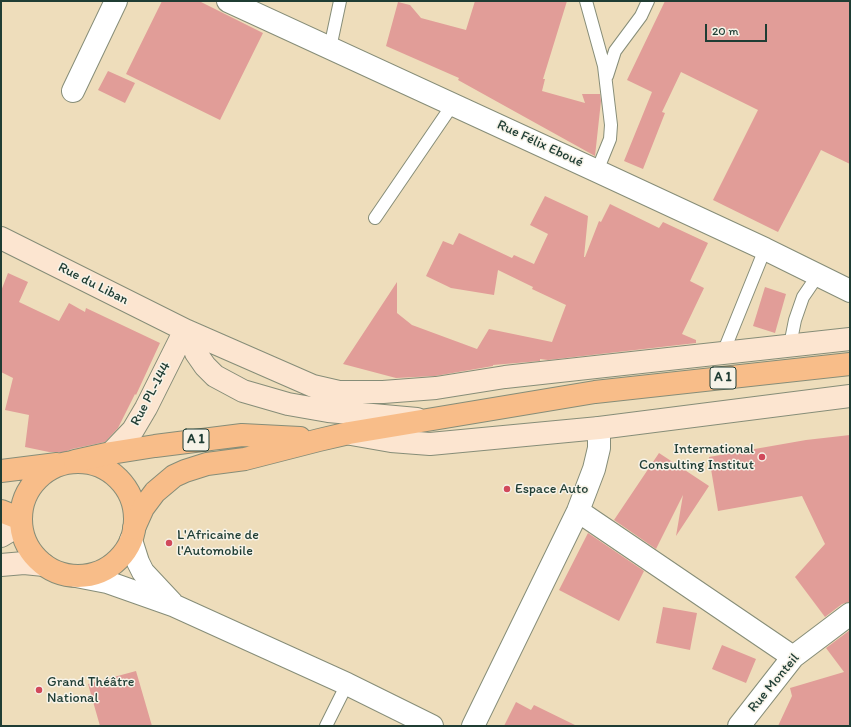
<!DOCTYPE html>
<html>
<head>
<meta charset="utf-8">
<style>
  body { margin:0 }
  #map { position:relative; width:851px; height:727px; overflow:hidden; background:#edb; font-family:Itim,sans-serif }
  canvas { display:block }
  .frame { position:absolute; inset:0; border:2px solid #1f3d34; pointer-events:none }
  .scale { position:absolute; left:705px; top:24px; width:62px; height:18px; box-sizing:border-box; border:2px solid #1f3d34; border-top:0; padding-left:5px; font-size:12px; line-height:14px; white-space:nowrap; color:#1f3d34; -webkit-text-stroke:3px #f7f3e8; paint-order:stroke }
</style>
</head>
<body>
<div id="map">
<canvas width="851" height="727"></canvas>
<div class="frame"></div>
<div class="scale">20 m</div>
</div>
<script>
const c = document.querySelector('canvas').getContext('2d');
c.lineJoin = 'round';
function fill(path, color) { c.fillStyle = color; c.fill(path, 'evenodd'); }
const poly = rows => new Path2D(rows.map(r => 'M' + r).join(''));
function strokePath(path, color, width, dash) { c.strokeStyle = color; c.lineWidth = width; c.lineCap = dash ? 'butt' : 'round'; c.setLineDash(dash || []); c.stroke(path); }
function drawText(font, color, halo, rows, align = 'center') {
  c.font = font + ' Itim,sans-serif'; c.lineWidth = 3; c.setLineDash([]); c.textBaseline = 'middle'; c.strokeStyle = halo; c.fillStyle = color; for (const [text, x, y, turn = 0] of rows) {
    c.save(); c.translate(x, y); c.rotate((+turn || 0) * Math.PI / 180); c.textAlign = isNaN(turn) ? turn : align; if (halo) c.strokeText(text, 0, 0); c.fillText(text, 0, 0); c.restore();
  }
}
const building = poly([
  [162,1,199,1,263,33,220,120,126,74],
  [475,1,567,1,543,79,545,79,542,91,585,103,582,94,600,94,601,101,595,156,458,80,459,78,386,46,398,2,410,5,421,18,466,30],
  [665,1,850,1,850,164,821,150,778,232,713,200,758,110,681,72,662,112,665,113,643,169,624,161,652,92,627,80],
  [108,71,135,83,125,103,98,90],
  [545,196,588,216,584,257,585,257,599,221,601,222,610,204,659,228,663,222,708,243,690,281,704,288,682,334,696,340,696,343,548,360,540,359,540,361,493,365,493,366,435,376,396,378,343,364,397,282,397,313,412,325,477,349,489,329,552,342,566,305,532,289,533,287,498,270,494,295,451,288,426,276,443,241,453,245,459,233,512,258,514,255,534,264,548,234,530,225],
  [8,273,28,282,19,302,59,321,69,303,85,312,86,308,160,343,136,395,135,394,118,428,105,442,72,449,62,453,56,452,49,452,25,447,29,415,5,410,13,378,1,372,1,291],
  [765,287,786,294,775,333,753,326],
  [850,435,850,602,842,604,825,617,795,577,825,544,802,496,718,511,709,457,806,440],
  [659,453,709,486,676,536,683,495,656,549,614,520],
  [588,533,644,571,619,621,559,590],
  [663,607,697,613,690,650,656,643],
  [850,630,850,726,778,726,792,696,790,688,844,672,826,648],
  [722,645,756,659,746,683,712,669],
  [136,671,152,726,100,726,88,684],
  [516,702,531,710,534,705,577,726,504,726]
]);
const lane = poly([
  [586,1,604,66,611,125,610,139,597,171],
  [330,48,340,1],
  [607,76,615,51,641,16,648,1],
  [375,218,453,104],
  [790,345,795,320,803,297,818,275],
  [723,353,765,249],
  [326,726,347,684]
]);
const street = poly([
  [228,1,597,171,765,249,850,291],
  [73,91,116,1],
  [578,511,793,657],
  [131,540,138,562,143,572,172,603],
  [76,576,107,582,175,606,347,684,432,726],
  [473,726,578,511,594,469,599,448,599,428],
  [739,726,793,657,850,614]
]);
const secondary = poly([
  [1,238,185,330,313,386,339,392,383,392,436,388,505,377,850,339],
  [191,333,196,353,205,366,215,376,243,391,288,404,328,411,417,419],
  [351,434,391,441,430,444,599,428,850,396],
  [111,453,133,430,146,408,185,330],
  [1,536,21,524],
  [1,565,24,563,44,565]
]);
const primary = poly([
  '21 519a57 57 0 1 1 114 0a57 57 0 1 1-114 0Z',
  [1,471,57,464],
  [1,511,21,519]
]);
const highway = poly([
  [75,461,111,453,155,446,242,435,300,438],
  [134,528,143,508,155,492,174,476,185,471,207,464,245,459,319,440,349,433,595,392,850,364]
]);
const markers = [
  [762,457,4,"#d1495b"],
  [507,489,4,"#d1495b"],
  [169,543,4,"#d1495b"],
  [39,690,4,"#d1495b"]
];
const shields = [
  [723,378,26],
  [196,440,26]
];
const shieldNames = [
  ["A 1",723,378],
  ["A 1",196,440]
];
const streetNames = [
  ["Rue Félix Eboué",540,144,25],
  ["Rue du Liban",93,284,27],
  ["Rue PL-144",151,394,-62],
  ["Rue Monteil",774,683,-50]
];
const poiNames = [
  ["International",754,449,"right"],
  ["Consulting Institut",754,465,"right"],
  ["Espace Auto",515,489],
  ["L'Africaine de",177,535],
  ["l'Automobile",177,551],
  ["Grand Théâtre",47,682],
  ["National",47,698]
];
fill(building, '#e19d98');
strokePath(lane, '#868d78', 14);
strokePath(street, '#868d78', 24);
strokePath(secondary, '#868d78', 24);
strokePath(primary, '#868d78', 24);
strokePath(highway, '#868d78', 24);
strokePath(lane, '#fff', 12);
strokePath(street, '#fff', 22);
strokePath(secondary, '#fce5d0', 22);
strokePath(primary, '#f8bd89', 22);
strokePath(highway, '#f8bd89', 22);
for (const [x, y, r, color] of markers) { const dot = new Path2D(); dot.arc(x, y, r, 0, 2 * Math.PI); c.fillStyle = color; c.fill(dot); strokePath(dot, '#f7f3e8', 1.5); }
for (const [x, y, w] of shields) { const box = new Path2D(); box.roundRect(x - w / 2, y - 11, w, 22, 3); c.fillStyle = '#f7f3e8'; c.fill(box); strokePath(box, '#1f3d34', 1); }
drawText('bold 13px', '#1f3d34', null, shieldNames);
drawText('14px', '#1f3d34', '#f7f3e8', streetNames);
drawText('14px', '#1f3d34', '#f7f3e8', poiNames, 'left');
</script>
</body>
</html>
